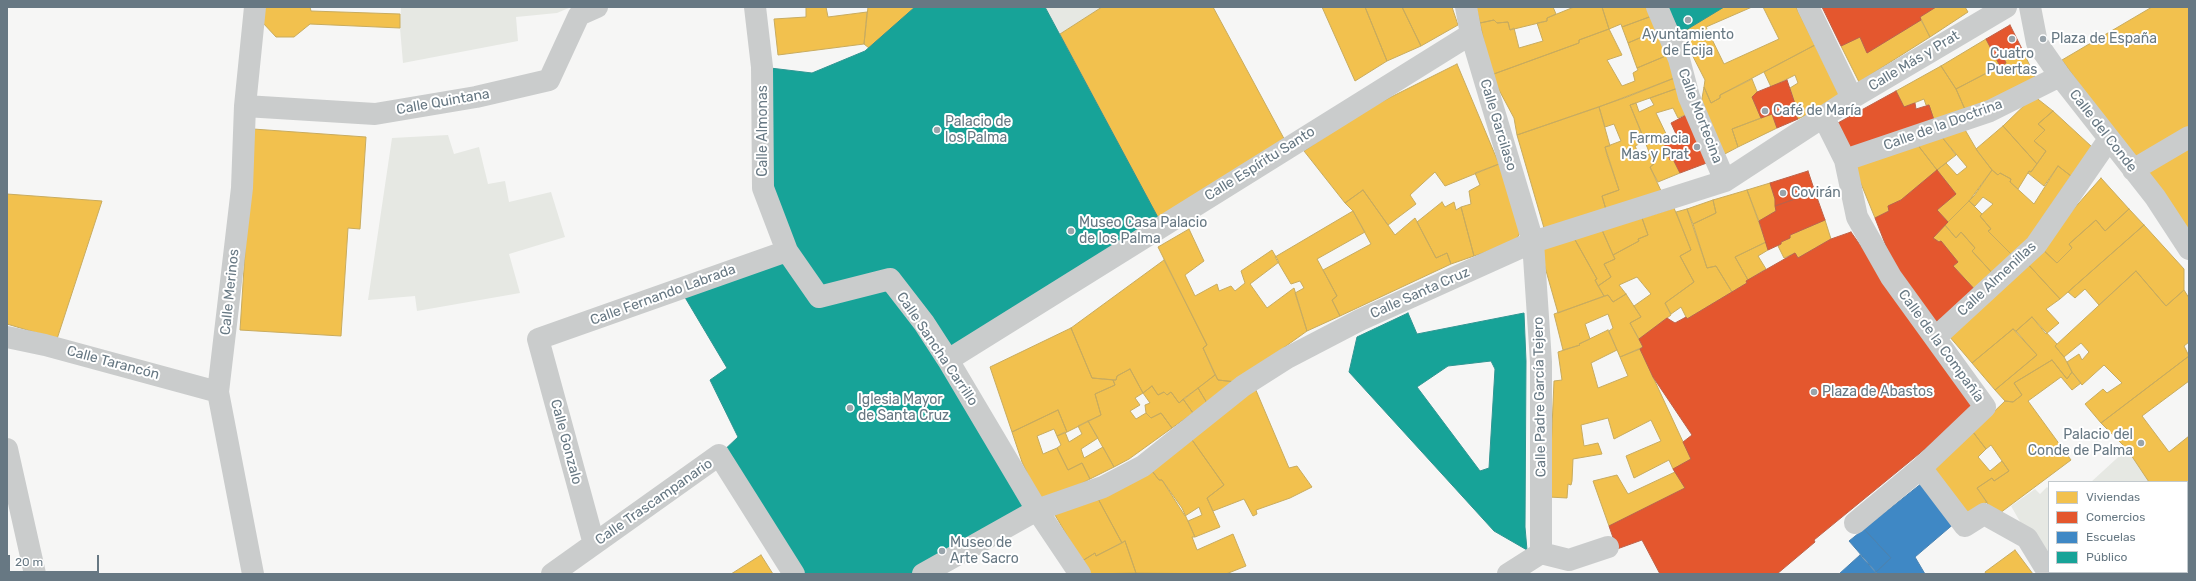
<!DOCTYPE html>
<html>
<head>
<meta charset="utf-8">
<style>
  body { margin:0 }
  #map { position:relative; width:2196px; height:581px; overflow:hidden; background:#f6f6f5; font-family:Rubik,sans-serif }
  canvas { display:block }
  .frame { position:absolute; inset:0; border:8px solid #677883; pointer-events:none }
  .legend { position:absolute; left:2048px; top:481px; width:140px; height:92px; box-sizing:border-box; background:#fff; border:1px solid #c2c9cd; margin:0; padding:5px 7px; list-style:none; font-size:12px; color:#677883 }
  .legend li { display:flex; align-items:center; gap:8px; height:20px }
  .legend b { width:20px; border:1px solid #c2c9cd }
  .scale { position:absolute; left:8px; top:555px; width:91px; height:18px; box-sizing:border-box; border:2px solid #677883; border-top:0; padding-left:5px; font-size:12px; line-height:14px; white-space:nowrap; color:#677883; -webkit-text-stroke:3px #fff; paint-order:stroke }
</style>
</head>
<body>
<div id="map">
<canvas width="2196" height="581"></canvas>
<div class="frame"></div>
<ul class="legend">
<li><b style="height:11px;background:#f2c14e"></b>Viviendas</li>
<li><b style="height:11px;background:#e4572e"></b>Comercios</li>
<li><b style="height:11px;background:#3f88c5"></b>Escuelas</li>
<li><b style="height:11px;background:#17a398"></b>Público</li>
</ul>
<div class="scale">20 m</div>
</div>
<script>
const c = document.querySelector('canvas').getContext('2d');
c.lineJoin = 'round';
function fill(path, color) { c.fillStyle = color; c.fill(path, 'evenodd'); }
const poly = rows => new Path2D(rows.map(r => 'M' + r).join(''));
function strokePath(path, color, width, dash) { c.strokeStyle = color; c.lineWidth = width; c.lineCap = dash ? 'butt' : 'round'; c.setLineDash(dash || []); c.stroke(path); }
function drawText(font, color, halo, rows, align = 'center') {
  c.font = font + ' Rubik,sans-serif'; c.lineWidth = 4; c.setLineDash([]); c.textBaseline = 'middle'; c.strokeStyle = halo; c.fillStyle = color; for (const [text, x, y, turn = 0] of rows) {
    c.save(); c.translate(x, y); c.rotate((+turn || 0) * Math.PI / 180); c.textAlign = isNaN(turn) ? turn : align; if (halo) c.strokeText(text, 0, 0); c.fillText(text, 0, 0); c.restore();
  }
}
const green = poly([
  [401,7,571,7,557,13,516,17,518,41,403,63,400,28],
  [1045,7,1102,7,1060,34],
  [448,135,454,154,479,147,488,184,505,181,509,202,551,192,565,237,509,254,520,293,417,311,415,296,368,300,392,138],
  [2127,449,2149,482,2091,482],
  [2047,487,2049,489,2049,572,2011,506,2035,489,2040,494],
  [2049,572,2171,572,2168,574,2050,574]
]);
const homes = poly([
  [264,7,310,7,311,11,400,14,400,28,310,24,294,37,276,37,263,23,264,7],
  [806,7,826,7,828,17,867,12,864,44,778,55,774,19,806,17,806,7],
  [868,7,915,7,869,48,864,44,868,7],
  [1102,7,1213,7,1288,146,1162,225,1060,34,1102,7],
  [1322,7,1365,7,1387,61,1355,81,1322,7],
  [1365,7,1402,7,1421,46,1387,61,1365,7],
  [1402,7,1452,7,1458,25,1421,46,1402,7],
  [1476,7,1553,7,1556,14,1547,18,1547,21,1510,30,1508,22,1497,23,1494,20,1480,23,1476,7],
  [1602,7,1609,29,1579,40,1579,43,1491,75,1480,23,1494,20,1497,23,1508,22,1510,30,1514,28,1519,48,1543,41,1537,23,1547,21,1547,18,1574,7,1602,7],
  [1602,7,1648,7,1652,16,1622,27,1621,24,1609,29,1602,7],
  [1724,7,1752,7,1706,27,1724,64,1779,39,1763,7,1796,7,1815,45,1720,95,1720,98,1711,103,1704,87,1705,80,1681,33,1724,7],
  [1936,7,1965,7,1968,12,1930,37,1920,17,1936,7],
  [2152,7,2189,7,2189,129,2135,161,2062,60,2152,7],
  [1652,16,1658,30,1628,43,1622,27,1652,16],
  [1921,20,1930,37,1859,82,1841,46,1860,37,1867,53,1921,20],
  [1609,29,1622,55,1607,60,1622,86,1635,81,1633,73,1638,70,1637,68,1668,55,1677,77,1627,97,1517,135,1514,118,1491,75,1579,43,1579,40,1609,29],
  [1658,30,1668,55,1637,68,1628,43,1658,30],
  [1986,39,2000,66,1956,89,1941,66,1986,39],
  [1815,45,1841,98,1798,119,1790,107,1795,104,1790,88,1798,83,1795,75,1771,87,1764,72,1815,45],
  [2023,51,2036,79,1967,114,1956,89,2006,63,2004,59,2023,51],
  [1457,64,1499,164,1445,186,1435,172,1410,195,1416,204,1388,225,1363,190,1345,203,1304,151,1363,111,1457,64],
  [1941,66,1956,89,1967,114,1935,123,1929,105,1926,105,1924,99,1904,107,1896,91,1941,66],
  [1677,77,1681,87,1630,105,1645,141,1635,146,1641,159,1650,154,1654,164,1650,167,1662,193,1607,213,1602,196,1619,190,1605,147,1621,141,1614,124,1605,127,1599,107,1677,77],
  [1752,79,1758,94,1752,97,1761,118,1732,129,1738,147,1721,156,1700,110,1704,87,1711,103,1720,98,1720,95,1752,79],
  [1681,87,1692,112,1678,118,1673,108,1656,113,1668,138,1663,140,1670,160,1673,159,1680,173,1658,182,1650,167,1654,164,1630,105,1636,103,1639,112,1654,105,1650,98,1681,87],
  [2034,96,2053,111,2038,124,2045,130,2034,141,2046,151,2037,164,2003,126,2034,96],
  [1599,107,1610,146,1605,147,1607,155,1619,190,1602,196,1607,213,1544,228,1517,135,1599,107],
  [2053,111,2092,147,2071,176,2058,166,2044,186,2028,173,2029,171,2031,172,2046,151,2034,141,2045,130,2038,124,2053,111],
  [1772,114,1777,128,1738,147,1732,129,1772,114],
  [2003,126,2037,164,2031,172,2029,171,2018,189,2010,182,2011,179,2000,173,1998,175,1992,170,1976,149,2003,126],
  [1964,128,1978,152,1992,170,1974,196,1948,222,1937,210,1956,194,1937,170,1946,163,1957,175,1967,167,1941,136,1964,128],
  [253,129,366,137,360,229,348,228,341,336,240,330,253,129],
  [1941,136,1956,155,1937,170,1917,144,1941,136],
  [2189,142,2189,232,2144,169,2189,142],
  [1917,144,1937,170,1901,200,1888,206,1889,211,1875,218,1853,164,1917,144],
  [1499,164,1522,229,1515,242,1474,256,1461,207,1471,204,1469,191,1480,185,1475,173,1499,164],
  [2058,166,2071,176,2015,258,1988,231,1991,229,1980,216,1993,204,1983,197,1975,206,1969,201,1992,170,1998,175,2000,173,2011,179,2010,182,2034,204,2058,166],
  [2101,178,2129,209,2105,231,2096,220,2069,244,2072,248,2057,263,2040,247,2101,178],
  [1770,183,1775,199,1776,211,1759,221,1747,190,1770,183],
  [1363,190,1395,235,1415,218,1436,258,1447,253,1451,264,1340,316,1332,300,1337,296,1323,270,1371,244,1353,211,1345,203,1363,190],
  [1747,190,1766,242,1735,257,1748,280,1747,283,1732,292,1716,266,1707,268,1693,224,1716,213,1713,200,1747,190],
  [7,194,102,201,57,339,7,324,7,194],
  [1713,200,1716,213,1693,224,1687,209,1713,200],
  [1969,201,1982,214,1980,216,1991,229,1988,231,2015,258,1995,276,1972,251,1975,248,1961,232,1956,238,1945,225,1969,201],
  [1442,202,1445,207,1454,202,1456,210,1461,207,1474,256,1451,264,1447,253,1436,258,1417,222,1442,202],
  [1674,208,1691,250,1680,256,1694,282,1665,303,1671,315,1639,339,1630,323,1641,317,1634,306,1651,294,1637,277,1619,285,1626,294,1613,302,1608,295,1604,296,1598,286,1611,277,1604,264,1615,259,1613,255,1639,241,1638,239,1648,235,1642,218,1674,208],
  [1687,209,1707,268,1716,266,1732,292,1687,319,1681,307,1671,314,1665,303,1694,282,1680,256,1691,250,1676,212,1687,209],
  [2129,209,2144,225,2060,299,2025,261,2040,247,2057,263,2072,248,2069,244,2096,220,2105,231,2129,209],
  [1353,211,1365,232,1317,259,1337,296,1332,300,1340,316,1307,331,1295,293,1304,288,1300,281,1291,284,1275,257,1353,211],
  [1642,218,1648,235,1638,239,1639,241,1613,255,1602,230,1642,218],
  [1825,220,1831,239,1798,258,1795,253,1784,258,1778,246,1781,244,1781,242,1790,238,1790,235,1825,220],
  [1945,225,1956,238,1961,232,1975,248,1972,251,1995,276,1977,292,1953,266,1958,262,1941,241,1939,242,1933,238,1945,225],
  [2144,225,2184,269,2184,290,2166,306,2136,271,2099,305,2085,289,2075,298,2068,292,2144,225],
  [1189,229,1204,261,1185,275,1195,296,1217,284,1219,291,1231,286,1235,291,1245,283,1241,271,1272,250,1279,262,1250,284,1267,308,1294,288,1307,331,1236,382,1218,380,1203,348,1207,345,1158,247,1189,229],
  [1602,230,1615,259,1604,264,1611,277,1598,286,1595,280,1597,279,1574,238,1602,230],
  [1574,238,1597,279,1595,280,1604,296,1558,313,1539,246,1574,238],
  [1766,242,1768,250,1758,256,1766,269,1748,280,1735,257,1766,242],
  [1164,260,1207,345,1203,348,1215,375,1179,403,1171,392,1167,395,1164,392,1158,395,1152,386,1143,393,1130,369,1117,376,1116,380,1092,378,1071,328,1164,260],
  [2025,261,2060,299,2046,309,2059,323,2046,334,2032,317,2016,331,2013,329,1972,363,1949,336,2025,261],
  [2136,271,2166,306,2184,290,2189,298,2189,342,2184,346,2189,356,2101,423,2085,404,2103,389,2107,393,2122,383,2104,365,2082,385,2072,372,2067,362,2079,354,2082,360,2089,352,2081,343,2064,357,2055,346,2136,271],
  [1626,294,1641,317,1630,323,1643,347,1620,357,1609,331,1613,328,1608,314,1585,324,1590,339,1579,344,1580,345,1563,350,1554,314,1608,295,1613,302,1626,294],
  [2032,317,2057,344,2055,346,2064,357,2072,372,2067,379,2052,360,2014,383,2022,395,2013,402,2005,401,1995,390,2037,355,2016,331,2032,317],
  [1071,328,1092,378,1113,380,1115,385,1095,394,1101,415,1067,432,1058,410,1012,432,990,367,1071,328],
  [2013,329,2037,355,1995,390,1972,363,2013,329],
  [1608,330,1617,350,1591,363,1598,388,1628,376,1620,357,1640,349,1691,459,1673,469,1669,460,1634,478,1626,456,1661,441,1651,420,1614,439,1608,418,1581,425,1584,446,1598,443,1602,454,1573,459,1572,481,1571,485,1568,484,1567,498,1549,497,1554,381,1562,380,1558,352,1580,345,1579,344,1608,330],
  [2189,356,2189,381,2142,416,2169,452,2189,436,2189,542,2187,539,2187,482,2149,482,2127,449,2101,423,2189,356],
  [2052,360,2067,379,2072,372,2081,383,2072,390,2061,377,2028,401,2071,460,1996,516,1977,488,1992,478,1994,481,2009,471,1991,445,1986,449,1973,432,2005,401,2013,402,2022,395,2014,383,2052,360],
  [1130,369,1143,393,1135,398,1140,405,1130,411,1136,419,1146,413,1151,418,1161,413,1172,428,1129,459,1114,467,1088,421,1101,415,1095,394,1115,385,1113,380,1116,380,1117,376,1130,369],
  [1215,375,1218,380,1236,382,1207,403,1198,388,1215,375],
  [1152,386,1158,395,1164,392,1167,395,1171,392,1179,403,1183,399,1193,413,1172,428,1161,413,1151,418,1146,413,1145,405,1150,403,1143,393,1152,386],
  [1198,388,1207,403,1193,413,1183,399,1198,388],
  [1255,388,1289,468,1297,466,1312,487,1290,498,1256,510,1257,514,1253,516,1244,499,1213,511,1207,498,1224,485,1190,437,1255,388],
  [1058,410,1067,432,1057,436,1054,429,1037,436,1043,454,1057,448,1068,470,1082,463,1090,479,1042,504,1022,462,1012,432,1058,410],
  [1088,421,1098,438,1081,449,1084,458,1103,447,1114,467,1090,479,1082,463,1068,470,1057,448,1061,445,1057,436,1065,432,1069,442,1082,434,1078,426,1088,421],
  [1973,432,1986,449,1978,457,1990,471,2002,461,2009,471,1994,481,1992,478,1977,488,1987,502,1966,518,1931,473,1973,432],
  [1190,437,1224,485,1207,498,1220,527,1195,537,1188,521,1202,515,1199,507,1185,516,1162,480,1159,480,1149,467,1190,437],
  [1149,467,1159,480,1162,480,1182,508,1195,537,1192,537,1197,550,1233,534,1246,566,1226,574,1136,573,1125,541,1122,543,1096,495,1149,467],
  [1675,472,1685,488,1609,526,1593,481,1617,475,1628,494,1675,472],
  [1096,495,1122,543,1096,556,1095,553,1082,561,1055,515,1096,495],
  [1125,541,1136,573,1089,574,1082,561,1095,553,1096,556,1125,541],
  [2015,550,2033,574,1986,574,1985,572,2015,550],
  [761,555,773,574,731,574,761,555],
  [2189,560,2189,574,2168,574,2171,572,2187,572,2187,562,2189,560]
]);
const shops = poly([
  [1822,7,1936,7,1920,17,1921,20,1867,53,1860,37,1841,46,1822,7],
  [2010,25,2023,51,2004,59,2006,63,2000,66,1986,39,2010,25],
  [1787,80,1795,104,1790,107,1798,119,1777,128,1772,114,1761,118,1752,97,1757,92,1787,80],
  [1896,91,1904,107,1915,103,1916,109,1929,105,1935,123,1848,150,1836,124,1896,91],
  [1692,112,1712,161,1680,173,1673,159,1670,160,1663,140,1676,134,1671,123,1692,112],
  [1937,170,1956,194,1937,210,1948,222,1933,238,1939,242,1941,241,1958,262,1953,266,1977,292,1934,323,1899,279,1875,218,1889,211,1888,206,1901,200,1937,170],
  [1808,171,1815,192,1775,206,1775,199,1770,183,1808,171],
  [1815,192,1825,220,1790,235,1790,238,1781,242,1781,244,1768,250,1759,221,1776,211,1775,206,1815,192],
  [1851,232,1975,408,1814,540,1815,542,1777,574,1660,574,1642,540,1617,549,1609,526,1685,488,1673,469,1691,459,1683,442,1692,435,1653,377,1640,349,1643,347,1639,339,1667,318,1675,323,1686,317,1687,319,1747,283,1746,281,1795,253,1798,258,1831,239,1851,232]
]);
const schools = poly([
  [1922,483,1956,522,1915,557,1925,574,1877,574,1876,572,1891,558,1864,529,1922,483],
  [1864,529,1891,558,1876,572,1849,541,1864,529],
  [1860,555,1877,574,1839,574,1860,555]
]);
const public = poly([
  [915,7,1045,7,1162,225,948,360,890,279,819,297,763,188,762,67,812,73,865,51,915,7],
  [1667,7,1724,7,1681,33,1667,7],
  [787,251,819,297,890,279,1037,510,923,574,794,574,719,455,738,437,710,380,727,368,680,289,787,251],
  [1408,313,1417,334,1524,313,1526,361,1525,527,1527,550,1494,531,1349,372,1357,337,1408,313],
  [1491,361,1495,369,1489,468,1480,471,1417,387,1448,366,1491,361]
]);
const minor = poly([
  [755,7,762,67,763,188,787,251,819,297,890,279,924,323,948,360,1037,510,1080,574],
  [1466,7,1471,34,1533,242,1541,362,1541,553],
  [1657,7,1679,59,1689,97,1725,181],
  [1808,7,1852,98],
  [2030,7,2037,43,2060,76,2155,197,2189,249],
  [245,106,375,114,476,97,549,80,579,15,597,7],
  [1824,118,1845,160,1857,217,1891,277,1985,407,1921,468,1965,526,1984,514,2027,538,2049,574],
  [1845,160,1990,111,2060,76],
  [2133,170,2189,137],
  [7,337,45,345,218,392],
  [1936,337,2036,245,2109,139],
  [948,360,1471,34],
  [7,449,35,574],
  [1855,523,1921,468],
  [594,544,538,339,787,251],
  [1569,560,1608,547],
  [253,574,218,392,242,188,245,106,255,7],
  [552,574,719,455,794,574],
  [923,574,1037,510,1103,487,1143,466,1243,386,1287,358,1360,320,1533,242,1725,181,1852,98,2006,7],
  [1508,574,1541,553,1569,560]
]);
const markers = [
  [1688,20,4,"#99a4ab"],
  [2012,39,4,"#99a4ab"],
  [2043,39,4,"#99a4ab"],
  [1765,111,4,"#99a4ab"],
  [937,130,4,"#99a4ab"],
  [1697,147,4,"#99a4ab"],
  [1783,193,4,"#99a4ab"],
  [1071,231,4,"#99a4ab"],
  [1814,392,4,"#99a4ab"],
  [850,408,4,"#99a4ab"],
  [2141,443,4,"#99a4ab"],
  [942,551,4,"#99a4ab"]
];
const poiNames = [
  ["Ayuntamiento",1688,35,"center"],
  ["de Écija",1688,51,"center"],
  ["Plaza de España",2051,39],
  ["Cuatro",2012,54,"center"],
  ["Puertas",2012,70,"center"],
  ["Café de María",1773,111],
  ["Palacio de",945,122],
  ["los Palma",945,138],
  ["Farmacia",1689,139,"right"],
  ["Mas y Prat",1689,155,"right"],
  ["Covirán",1791,193],
  ["Museo Casa Palacio",1079,223],
  ["de los Palma",1079,239],
  ["Plaza de Abastos",1822,392],
  ["Iglesia Mayor",858,400],
  ["de Santa Cruz",858,416],
  ["Palacio del",2133,435,"right"],
  ["Conde de Palma",2133,451,"right"],
  ["Museo de",950,543],
  ["Arte Sacro",950,559]
];
const streetNames = [
  ["Calle Más y Prat",1914,61,-31],
  ["Calle Quintana",443,102,-10],
  ["Calle Mortecina",1700,116,69],
  ["Calle Garcilaso",1498,125,73],
  ["Calle de la Doctrina",1943,125,-20],
  ["Calle Almonas",763,131,-90],
  ["Calle del Conde",2103,131,52],
  ["Calle Espíritu Santo",1260,164,-32],
  ["Calle Almenillas",1997,279,-43],
  ["Calle Merinos",230,292,-84],
  ["Calle Santa Cruz",1420,293,-24],
  ["Calle Fernando Labrada",663,295,-20],
  ["Calle de la Compañía",1941,346,54],
  ["Calle Sancha Carrillo",937,349,56],
  ["Calle Tarancón",113,363,15],
  ["Calle Padre García Tejero",1540,397,-91],
  ["Calle Gonzalo",566,442,75],
  ["Calle Trascampanario",654,502,-35]
];
fill(green, '#e6e8e3');
fill(homes, '#f2c14e');
strokePath(homes, '#c8ab5e', 1);
fill(shops, '#e4572e');
strokePath(shops, '#be6148', 1);
fill(schools, '#3f88c5');
strokePath(schools, '#4b83b1', 1);
fill(public, '#17a398');
strokePath(public, '#2f9692', 1);
strokePath(minor, '#cacccc', 22);
for (const [x, y, r, color] of markers) { const dot = new Path2D(); dot.arc(x, y, r, 0, 2 * Math.PI); c.fillStyle = color; c.fill(dot); strokePath(dot, '#fff', 1.5); }
drawText('14px', '#677883', '#fff', poiNames, 'left');
drawText('14px', '#677883', '#fff', streetNames);
</script>
</body>
</html>
